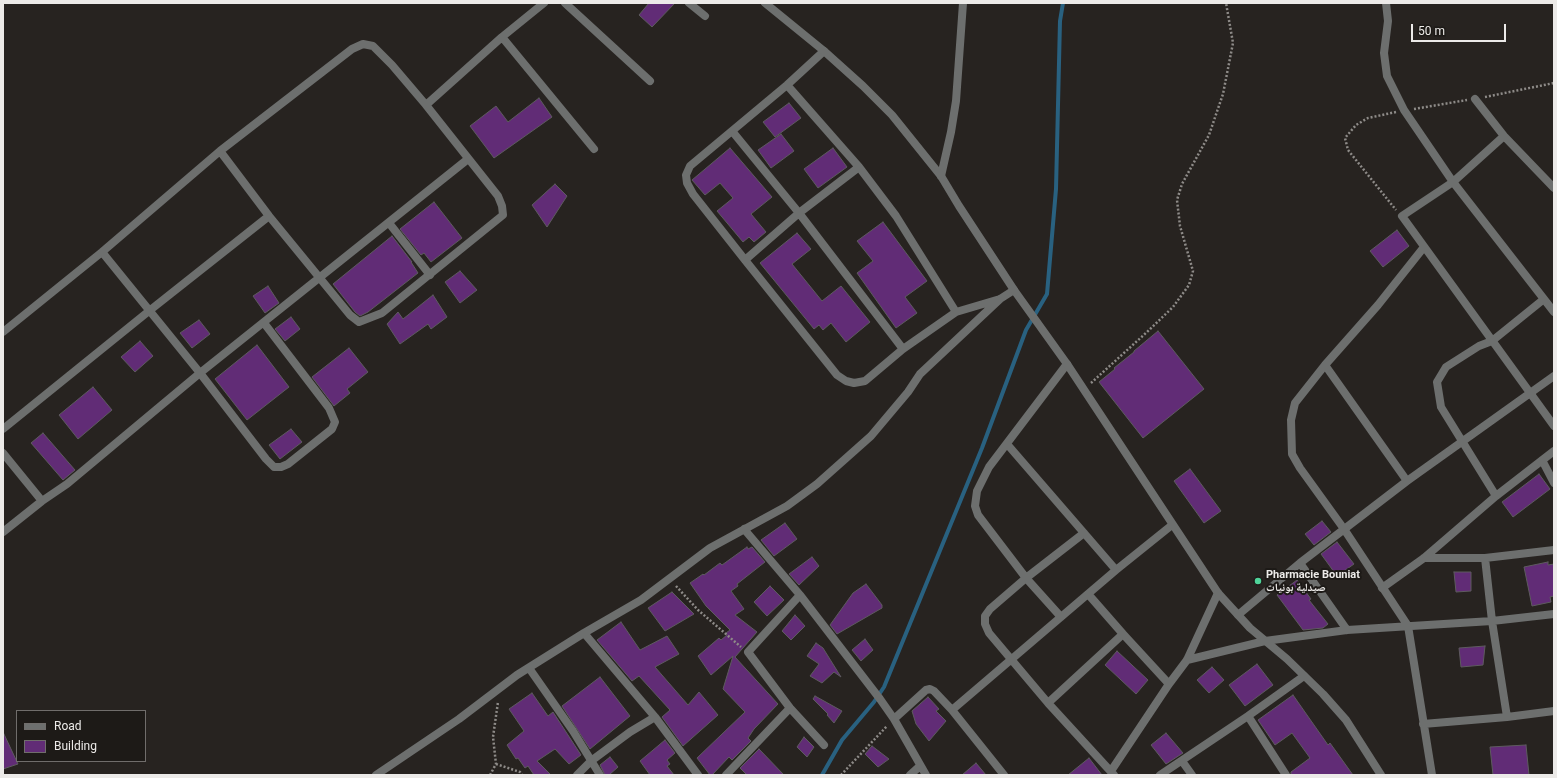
<!DOCTYPE html>
<html>
<head>
<meta charset="utf-8">
<style>
  body { margin:0 }
  #map { position:relative; width:1557px; height:778px; overflow:hidden; background:#272320; font-family:Roboto,sans-serif }
  canvas { display:block }
  .frame { position:absolute; inset:0; border:4px solid #eceae8; pointer-events:none }
  .legend { position:absolute; left:16px; top:710px; width:130px; height:52px; box-sizing:border-box; background:#1d1a17; border:1px solid #706d6b; margin:0; padding:5px 7px; list-style:none; font-size:12px; color:#eceae8 }
  .legend li { display:flex; align-items:center; gap:8px; height:20px }
  .legend b { width:20px; border:1px solid #706d6b }
  .scale { position:absolute; left:1411px; top:24px; width:95px; height:18px; box-sizing:border-box; border:2px solid #eceae8; border-top:0; padding-left:5px; font-size:12px; line-height:14px; white-space:nowrap; color:#eceae8; -webkit-text-stroke:3px #1d1a17; paint-order:stroke }
</style>
</head>
<body>
<div id="map">
<canvas width="1557" height="778"></canvas>
<div class="frame"></div>
<ul class="legend">
<li><b style="height:5px;background:#6d6f6e"></b>Road</li>
<li><b style="height:11px;background:#612c76"></b>Building</li>
</ul>
<div class="scale">50 m</div>
</div>
<script>
const c = document.querySelector('canvas').getContext('2d');
c.lineJoin = 'round';
const poly = rows => new Path2D(rows.map(r => 'M' + r).join(''));
function strokePath(path, color, width, dash) { c.strokeStyle = color; c.lineWidth = width; c.lineCap = dash ? 'butt' : 'round'; c.setLineDash(dash || []); c.stroke(path); }
function fill(path, color) { c.fillStyle = color; c.fill(path, 'evenodd'); }
function drawText(font, color, halo, rows, align = 'center') {
  c.font = font + ' Roboto,"Noto Naskh Arabic",sans-serif'; c.lineWidth = 4; c.setLineDash([]); c.textBaseline = 'middle'; c.strokeStyle = halo; c.fillStyle = color; for (const [text, x, y, turn = 0] of rows) {
    c.save(); c.translate(x, y); c.rotate((+turn || 0) * Math.PI / 180); c.textAlign = isNaN(turn) ? turn : align; if (halo) c.strokeText(text, 0, 0); c.fillText(text, 0, 0); c.restore();
  }
}
const stream = poly([
  [822,775,842,740,874,702,884,687,982,448,1026,330,1047,294,1056,189,1060,21,1063,3]
]);
const building = poly([
  [649,3,675,3,652,27,639,15,649,3],
  [539,98,552,117,494,158,470,126,496,106,508,122,539,98],
  [789,103,801,118,775,137,763,122,789,103],
  [781,134,794,151,771,168,758,150,781,134],
  [730,148,772,197,751,214,766,232,754,242,749,237,743,242,717,211,733,198,720,183,705,195,692,180,730,148],
  [833,148,847,167,818,188,804,169,833,148],
  [555,184,567,196,547,227,532,205,555,184],
  [434,202,462,238,431,262,424,253,421,255,400,229,434,202],
  [883,222,927,281,905,297,917,313,896,328,857,273,873,261,857,241,883,222],
  [1397,230,1409,246,1383,267,1370,251,1397,230],
  [797,233,811,249,792,264,822,301,841,286,870,322,846,342,831,323,823,330,819,325,814,329,760,263,797,233],
  [392,236,412,262,411,262,418,273,368,312,360,316,355,312,333,284,392,236],
  [460,271,477,290,460,303,445,282,460,271],
  [268,286,279,303,265,313,253,296,268,286],
  [433,295,447,317,431,329,428,324,400,344,387,324,398,312,403,319,433,295],
  [291,317,300,329,285,341,275,329,291,317],
  [199,320,210,334,192,348,180,333,199,320],
  [1158,331,1204,389,1143,438,1099,382,1115,369,1114,368,1134,352,1134,351,1158,331],
  [140,341,153,356,135,372,121,357,140,341],
  [257,345,289,387,247,420,215,379,257,345],
  [349,348,368,372,347,389,350,393,334,406,312,377,349,348],
  [93,387,112,410,78,439,59,415,93,387],
  [291,429,302,442,280,459,269,445,291,429],
  [43,433,75,470,63,480,31,443,43,433],
  [1190,469,1221,511,1204,523,1174,481,1190,469],
  [1539,474,1550,489,1513,517,1502,502,1539,474],
  [1322,521,1331,532,1314,545,1305,534,1322,521],
  [785,523,797,539,774,556,761,540,785,523],
  [1337,542,1354,564,1337,576,1321,554,1337,542],
  [747,547,748,549,752,547,765,562,737,584,738,586,731,591,744,609,735,615,757,632,735,657,778,704,754,729,748,738,751,741,732,760,729,757,712,775,710,775,697,758,745,712,723,689,733,656,711,675,698,656,719,638,721,640,727,635,726,633,730,630,706,606,690,583,703,574,704,575,720,563,722,565,747,547],
  [812,557,819,566,799,585,789,574,812,557],
  [1548,562,1548,565,1554,564,1554,596,1550,597,1551,602,1532,606,1524,567,1548,562],
  [1454,572,1471,572,1471,591,1456,592,1454,572],
  [1297,580,1311,599,1309,600,1328,624,1323,628,1303,630,1277,595,1297,580],
  [866,584,882,605,882,608,837,634,830,625,853,593,866,584],
  [770,586,784,600,767,616,754,602,770,586],
  [672,592,694,614,665,631,648,608,672,592],
  [795,615,805,626,791,640,782,631,795,615],
  [621,622,640,650,667,636,679,654,655,667,688,705,699,692,718,715,683,746,662,717,670,710,639,676,632,681,597,640,621,622],
  [865,639,873,650,861,661,852,650,865,639],
  [816,643,823,648,841,677,834,672,822,683,810,676,819,664,807,656,816,643],
  [1485,646,1483,665,1461,667,1459,648,1485,646],
  [1117,651,1148,680,1136,694,1105,665,1117,651],
  [1257,664,1273,685,1245,706,1229,685,1257,664],
  [1212,667,1224,680,1209,693,1197,680,1212,667],
  [600,677,630,716,590,749,562,706,600,677],
  [532,693,548,716,553,712,581,755,569,764,555,749,537,761,551,775,534,775,528,766,525,768,518,758,516,759,507,745,524,731,509,709,532,693],
  [1293,695,1328,745,1330,743,1353,775,1291,775,1291,772,1310,758,1292,733,1275,745,1258,720,1293,695],
  [815,696,842,711,834,723,827,715,828,714,813,699,815,696],
  [928,697,939,709,936,711,946,721,929,741,916,724,912,711,928,697],
  [3,732,18,764,3,769,3,732],
  [1166,733,1183,753,1166,764,1151,745,1166,733],
  [804,737,814,747,807,757,797,747,804,737],
  [665,740,675,753,667,760,670,764,667,766,674,775,650,775,640,761,665,740],
  [1526,745,1529,775,1493,775,1490,747,1526,745],
  [872,746,889,759,878,767,865,754,872,746],
  [759,749,784,775,747,775,740,768,759,749],
  [610,757,618,767,609,775,605,775,600,765,610,757],
  [1089,758,1102,775,1068,775,1089,758],
  [976,763,986,775,962,775,976,763]
]);
const path = poly([
  [1485,97,1554,83],
  [1414,109,1467,100],
  [1396,112,1368,118,1356,125,1345,138,1348,150,1396,210],
  [1091,383,1147,332,1173,307,1189,285,1193,271,1180,226,1177,200,1182,184,1209,135,1223,94,1233,43,1226,3],
  [676,586,698,610,741,647],
  [496,764,520,772,522,775],
  [490,775,496,764,493,737,498,702],
  [841,775,887,726]
]);
const minor = poly([
  [565,3,650,81],
  [689,3,705,16],
  [1386,3,1388,21,1384,53,1387,76,1404,110,1453,182,1554,312],
  [502,37,594,149],
  [824,51,787,85,690,166,686,175,687,183,693,194,745,260,837,375,846,381,854,383,865,381,903,349,956,312,1000,299,1014,290],
  [787,85,859,167,896,216,956,312],
  [1475,99,1504,136,1554,188],
  [426,105,502,37,544,3],
  [732,131,799,213,903,349],
  [1504,136,1453,182,1402,216,1554,426],
  [941,176,951,132,956,101,963,3],
  [389,223,430,275],
  [102,252,200,373,266,459,274,467,281,467,288,464,332,429,335,422,329,408,264,323],
  [745,260,799,213,859,167],
  [3,332,102,252,220,151,352,49,363,44,373,46,392,65,426,105,498,196,502,206,503,215,382,313,359,322,350,315,269,216,220,151],
  [1325,365,1295,403,1291,420,1292,454,1300,468,1344,529,1408,626,1432,775],
  [3,429,149,311,269,216],
  [1007,444,1116,570],
  [3,453,42,501],
  [1542,460,1554,483],
  [1407,481,1325,365,1378,305,1424,247],
  [1496,496,1441,407,1437,382,1446,367,1479,346,1492,341,1544,299],
  [744,529,800,595,880,699,894,719,926,775],
  [3,532,42,501,67,484,200,373,468,159],
  [1084,533,1026,578,990,609,985,616,985,624,989,633,1048,703,1114,775],
  [1424,558,1485,558,1554,550],
  [1485,558,1492,621,1507,717],
  [1300,563,1347,630],
  [1382,588,1424,558,1496,496,1554,451],
  [1088,594,1123,634,1169,684],
  [800,595,748,652,790,708,824,745],
  [1238,615,1300,563,1407,481,1554,376],
  [1061,617,1026,578,978,515,975,506,977,491,989,467,1067,364],
  [584,633,655,717,698,775],
  [1187,660,1265,641,1347,630,1492,621,1554,614],
  [529,668,573,731,600,775],
  [1048,703,1123,634],
  [952,710,1116,570,1172,525],
  [1248,716,1286,775],
  [894,719,926,690,930,689,934,691,952,710,1004,775],
  [1423,724,1507,717,1554,711],
  [1182,761,1192,775],
  [1111,771,1169,684,1187,660,1218,593],
  [376,775,459,719,517,675,584,633,641,600,710,548,787,506,817,484,871,436,908,392,920,374,1000,299],
  [577,775,591,761,630,732,655,717],
  [726,775,790,708],
  [910,775,920,766],
  [1160,775,1248,716,1304,676]
]);
const tertiary = poly([
  [765,3,824,51,863,86,892,115,941,176,959,206,1014,290,1067,364,1218,593,1250,628,1287,659,1323,694,1346,720,1381,775]
]);
const markers = [
  [1258,581,4,"#4fd399"]
];
const poiNames = [
  ["Pharmacie Bouniat",1266,575],
  ["صيدلية بونيات",1266,588]
];
strokePath(stream, '#296180', 4);
fill(building, '#612c76');
strokePath(building, '#5e5b5f', 1);
strokePath(path, '#8e8b88', 2.5, [2, 2]);
strokePath(minor, '#6d6f6e', 8);
strokePath(tertiary, '#6d6f6e', 8);
for (const [x, y, r, color] of markers) { const dot = new Path2D(); dot.arc(x, y, r, 0, 2 * Math.PI); c.fillStyle = color; c.fill(dot); strokePath(dot, '#1d1a17', 1.5); }
drawText('bold 11px', '#eceae8', '#1d1a17', poiNames, 'left');
</script>
</body>
</html>
